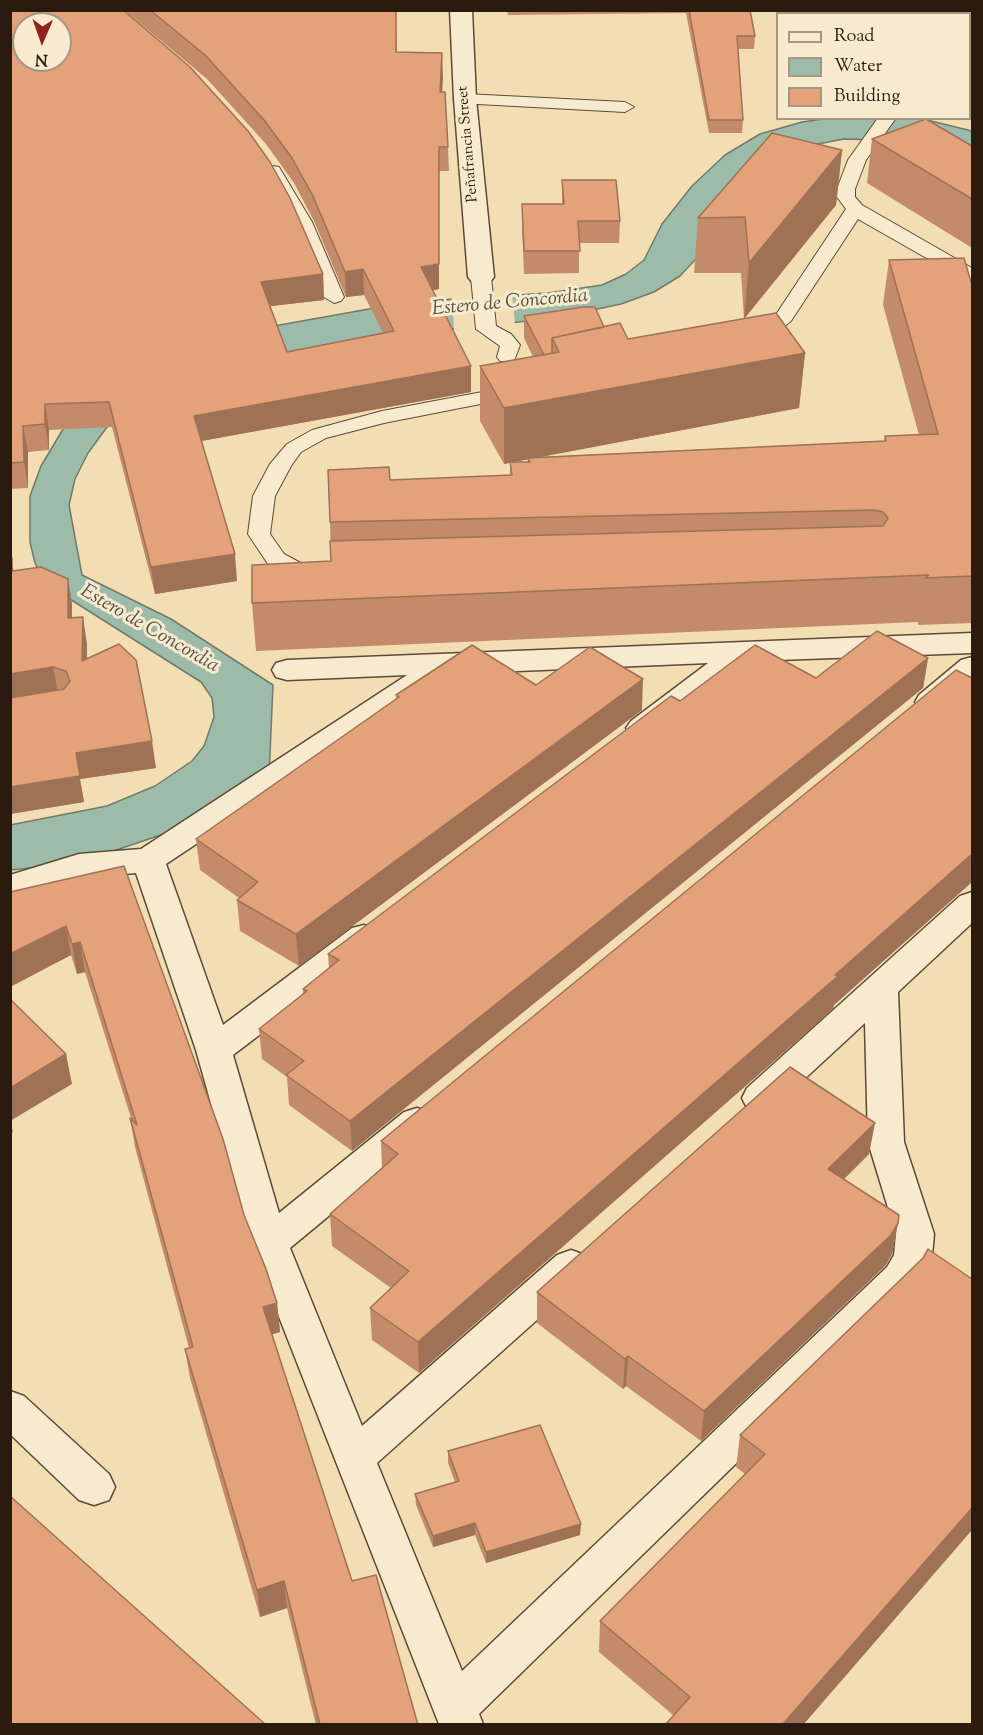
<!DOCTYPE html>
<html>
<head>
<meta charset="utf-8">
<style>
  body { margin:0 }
  #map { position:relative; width:983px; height:1735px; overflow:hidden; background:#f3deb3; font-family:"Sorts Mill Goudy",serif }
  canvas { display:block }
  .frame { position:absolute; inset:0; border:12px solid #2a1a0f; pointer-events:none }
  .legend { position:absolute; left:776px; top:12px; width:195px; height:108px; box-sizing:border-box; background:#f7eace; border:2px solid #a59782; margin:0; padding:8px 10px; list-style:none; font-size:18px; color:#2a1a0f }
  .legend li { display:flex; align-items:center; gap:12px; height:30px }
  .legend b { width:30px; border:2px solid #a59782 }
  .north { position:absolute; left:12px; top:12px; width:60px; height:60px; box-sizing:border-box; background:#f7eace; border:2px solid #a59782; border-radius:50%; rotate:182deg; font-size:16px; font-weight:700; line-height:24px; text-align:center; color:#2a1a0f }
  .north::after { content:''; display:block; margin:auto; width:21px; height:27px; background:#8f2418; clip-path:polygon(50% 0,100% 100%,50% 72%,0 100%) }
</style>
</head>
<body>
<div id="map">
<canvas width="983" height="1735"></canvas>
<div class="frame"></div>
<ul class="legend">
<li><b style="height:8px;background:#f7eace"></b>Road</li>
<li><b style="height:16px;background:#9cbca9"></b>Water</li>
<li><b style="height:16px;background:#e3a27a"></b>Building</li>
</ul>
<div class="north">N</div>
</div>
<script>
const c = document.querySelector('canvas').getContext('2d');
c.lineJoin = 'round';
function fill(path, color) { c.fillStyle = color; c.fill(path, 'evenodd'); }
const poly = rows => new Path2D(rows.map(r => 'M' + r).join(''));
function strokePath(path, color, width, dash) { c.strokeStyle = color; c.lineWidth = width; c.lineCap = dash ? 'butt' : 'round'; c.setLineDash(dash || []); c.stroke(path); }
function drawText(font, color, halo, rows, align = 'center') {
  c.font = font + ' "Sorts Mill Goudy",serif'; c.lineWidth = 6; c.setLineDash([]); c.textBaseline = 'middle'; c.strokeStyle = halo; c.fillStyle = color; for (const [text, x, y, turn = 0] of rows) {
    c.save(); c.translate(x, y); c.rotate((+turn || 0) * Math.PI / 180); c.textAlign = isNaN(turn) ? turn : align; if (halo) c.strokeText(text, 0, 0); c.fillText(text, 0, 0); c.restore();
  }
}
const water = poly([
  [830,118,923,119,972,131,972,156,919,141,844,139,818,144,794,153,680,276,654,292,621,304,556,318,416,333,110,423,88,453,75,479,69,505,82,575,171,619,273,685,269,777,199,822,78,863,11,870,10,825,107,806,155,786,192,761,204,746,214,717,212,698,201,682,46,584,35,563,30,542,30,496,41,466,84,394,224,335,408,302,548,293,602,285,626,274,644,260,662,224,692,186,725,155,760,134,802,122,830,118]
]);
const pier = poly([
  [512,292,515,325,454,330,452,296]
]);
const service = poly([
  [842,10,858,10,859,14,843,14,842,10],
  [465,94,625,102,634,107,625,112,459,103,456,99,459,95,465,94],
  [878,118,896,118,866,160,855,189,855,197,862,205,972,268,972,282,965,280,858,219,791,321,771,337,752,344,745,342,742,338,745,334,757,329,777,313,846,209,837,197,837,189,848,160,878,118],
  [273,166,279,167,312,222,344,297,341,301,334,303,324,297,294,222,264,171,273,166],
  [481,271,491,277,496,326,511,334,520,345,514,361,500,361,497,357,500,346,476,329,471,277,481,271],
  [514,386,521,388,524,392,521,396,384,423,326,438,301,452,291,466,275,496,270,534,284,554,310,568,325,572,328,577,325,582,317,584,295,579,268,564,248,534,253,496,270,464,287,444,312,430,382,411,514,386]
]);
const minor = poly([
  [450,10,472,10,476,99,494,277,490,282,481,285,472,282,468,277,454,99,450,10],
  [972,633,972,653,750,661,653,735,642,738,631,735,626,728,631,721,708,663,447,674,443,680,166,864,223,1025,352,928,364,925,376,928,381,937,376,946,233,1055,279,1213,404,1112,417,1108,430,1112,435,1122,430,1132,290,1248,362,1426,557,1255,571,1250,585,1255,590,1266,585,1277,377,1463,462,1671,887,1267,894,1255,896,1234,868,1142,865,1023,773,1108,760,1112,747,1108,742,1098,747,1088,960,896,972,892,972,923,898,992,904,1142,934,1234,932,1256,915,1289,479,1714,483,1724,439,1724,250,1243,196,1050,136,873,80,878,10,899,10,875,79,854,141,849,407,675,287,680,276,677,272,670,276,663,287,660,972,633],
  [972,657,972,683,941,709,930,712,919,709,915,702,919,695,961,660,972,657],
  [10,1391,24,1396,109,1474,115,1487,109,1500,94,1505,79,1500,10,1434,10,1391]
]);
const wall = poly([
  [10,10,323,274,324,300,270,306,287,352,383,333,364,295,346,297,314,221,294,183,266,144,207,79,124,10,396,10,397,52,442,53,442,92,448,147,449,171,439,171,439,289,433,290,471,392,201,441,237,581,155,594,112,427,49,430,49,450,28,452,28,488,10,489],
  [507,10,750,10,755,36,754,49,738,49,743,120,742,133,709,133,686,13,508,15],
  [872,139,972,146,972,248,867,183],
  [842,150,836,205,744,319,805,353,799,408,538,457,884,441,885,436,919,435,883,305,889,260,972,285,972,623,918,625,918,622,256,651,252,603,331,561,330,522,390,480,510,475,510,462,504,464,480,421,480,366,533,357,524,338,524,316,604,327,628,339,744,319,741,273,694,273,698,218],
  [528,459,527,462,510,462],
  [562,180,620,221,619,243,579,243,579,273,524,274,522,226,522,204,562,204],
  [10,558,14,571,68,579,72,605,72,618,87,644,87,659,156,768,80,779,84,802,10,814],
  [928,658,923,688,352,1151,289,1105,287,1077,262,1059,259,1029,303,994,303,989,329,968,328,954,680,701,816,678],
  [972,678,972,882,834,1005,833,1009,419,1373,372,1340,370,1308,391,1288,332,1246,330,1214,382,1168,381,1141],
  [536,685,642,710,299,966,240,931,237,900,239,898,200,870,196,839,396,700,396,695],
  [124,866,244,1215,277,1303,280,1332,272,1334,352,1581,418,1725,316,1725,287,1608,260,1617,190,1378,185,1349,189,1348,135,1147,130,1118,131,1118,85,972,77,974,71,955,10,987,10,892],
  [869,1154,844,1179,898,1223,892,1254,885,1266,701,1441,626,1386,623,1389,537,1323,537,1292],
  [740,1435,972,1530,673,1715,599,1652,600,1621,745,1474,736,1467],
  [448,1451,580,1535,486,1563,475,1535,433,1547,416,1505,415,1494,455,1482,448,1463]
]);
const shadedWall = poly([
  [442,53,443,77,441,116,440,92],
  [439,147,439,289,422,293,421,267],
  [842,150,836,205,744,319,749,263],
  [363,269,364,295,346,297,345,272],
  [323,274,324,300,263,307,261,282],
  [805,353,799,408,504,464,504,408],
  [471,366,471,392,196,442,194,416],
  [45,404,49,430,49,450,45,424],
  [23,426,28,452,28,488,24,462],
  [235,554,237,581,155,594,151,567],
  [68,579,72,605,72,645,68,618],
  [83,617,87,644,87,688,82,661],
  [928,658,923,688,352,1151,350,1121],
  [53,667,58,694,10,701,10,674],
  [643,679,642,710,299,966,296,934],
  [152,741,156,768,80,779,84,802,10,814,10,787,76,753],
  [972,854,972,882,834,1005,833,1009,419,1373,418,1342],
  [66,926,71,955,10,987,10,954],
  [80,942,85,972,77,974,72,944],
  [66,1054,72,1084,10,1121,10,1088],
  [10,1122,13,1132,10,1133],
  [875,1123,869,1154,823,1200,828,1169],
  [898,1223,892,1254,885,1266,701,1441,704,1411],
  [277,1303,280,1332,266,1336,263,1307],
  [628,1356,626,1386,623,1389,625,1359],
  [972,1508,972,1530,803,1725,782,1725],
  [475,1523,475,1535,433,1547,433,1536],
  [581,1524,580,1535,486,1563,486,1552],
  [284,1581,287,1608,260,1617,257,1590]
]);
const building = poly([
  [10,10,123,10,190,67,248,131,270,162,290,198,323,274,261,282,287,352,394,331,363,269,345,272,313,196,292,158,264,120,205,55,150,10,396,10,396,52,442,53,440,92,445,92,448,147,439,147,439,264,421,267,471,366,194,416,235,554,151,567,109,402,45,404,45,424,23,426,24,462,10,463,10,10],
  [24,24,60,24,60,60,24,60,24,24],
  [689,10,750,10,755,36,737,36,743,120,709,120,689,10],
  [926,119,972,146,972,199,872,139,926,119],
  [772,133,842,150,749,263,745,217,698,218,772,133],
  [562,180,616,180,620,221,578,221,580,251,524,251,522,204,564,204,562,180],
  [964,258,972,285,972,576,925,578,929,575,252,603,252,565,331,561,330,541,883,526,888,518,883,512,874,510,330,522,328,470,389,467,390,480,512,475,510,462,530,462,528,458,886,441,885,436,938,434,889,260,964,258],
  [583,307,595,307,604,327,552,338,552,353,544,355,524,316,583,307],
  [776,313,805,353,504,408,480,366,559,352,552,338,620,323,628,339,776,313],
  [10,558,12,558,12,571,41,567,68,579,68,618,83,617,82,661,119,644,136,660,152,741,76,753,80,776,10,787,10,698,64,689,70,681,66,671,53,667,10,674,10,558],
  [877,631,928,658,350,1121,286,1075,304,1061,259,1029,307,991,303,989,339,960,328,954,671,696,680,701,755,645,816,678,877,631],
  [472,645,536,685,590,647,643,679,296,934,237,900,258,882,196,839,399,697,396,695,472,645],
  [956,670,972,678,972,854,835,975,838,976,418,1342,370,1308,409,1271,330,1214,398,1154,381,1141,956,670],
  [124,866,223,1139,244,1215,266,1269,277,1303,263,1307,352,1581,376,1575,418,1725,320,1725,284,1581,257,1590,185,1349,193,1347,130,1118,137,1125,80,942,72,944,66,926,10,954,10,892,124,866],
  [10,999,66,1054,10,1088,10,999],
  [790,1067,875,1123,828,1169,899,1215,898,1223,891,1235,704,1411,628,1356,625,1359,537,1292,790,1067],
  [928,1249,972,1279,972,1508,782,1725,665,1725,690,1697,600,1621,765,1454,740,1435,923,1258,928,1249],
  [540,1425,581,1524,486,1552,475,1523,433,1536,415,1494,459,1481,448,1451,540,1425],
  [10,1496,265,1724,10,1725,10,1496]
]);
const farStreetnames = [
  ["Peñafrancia Street",469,144,-95]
];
const waterNames = [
  ["Estero de Concordia",510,304,-5],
  ["Estero de Concordia",149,630,30]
];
fill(water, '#9cbca9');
strokePath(water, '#6e7b6b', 1.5);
fill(pier, '#f3deb3');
strokePath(service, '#5c4b38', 2);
strokePath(minor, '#5c4b38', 3);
fill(service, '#f7eace');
fill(minor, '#f7eace');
fill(wall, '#c38b69');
fill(shadedWall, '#9f7155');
fill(building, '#e3a27a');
strokePath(building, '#9f7155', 1.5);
drawText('15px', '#2a1a0f', '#f7eace', farStreetnames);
drawText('italic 20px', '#525345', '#f7eace', waterNames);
</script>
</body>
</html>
